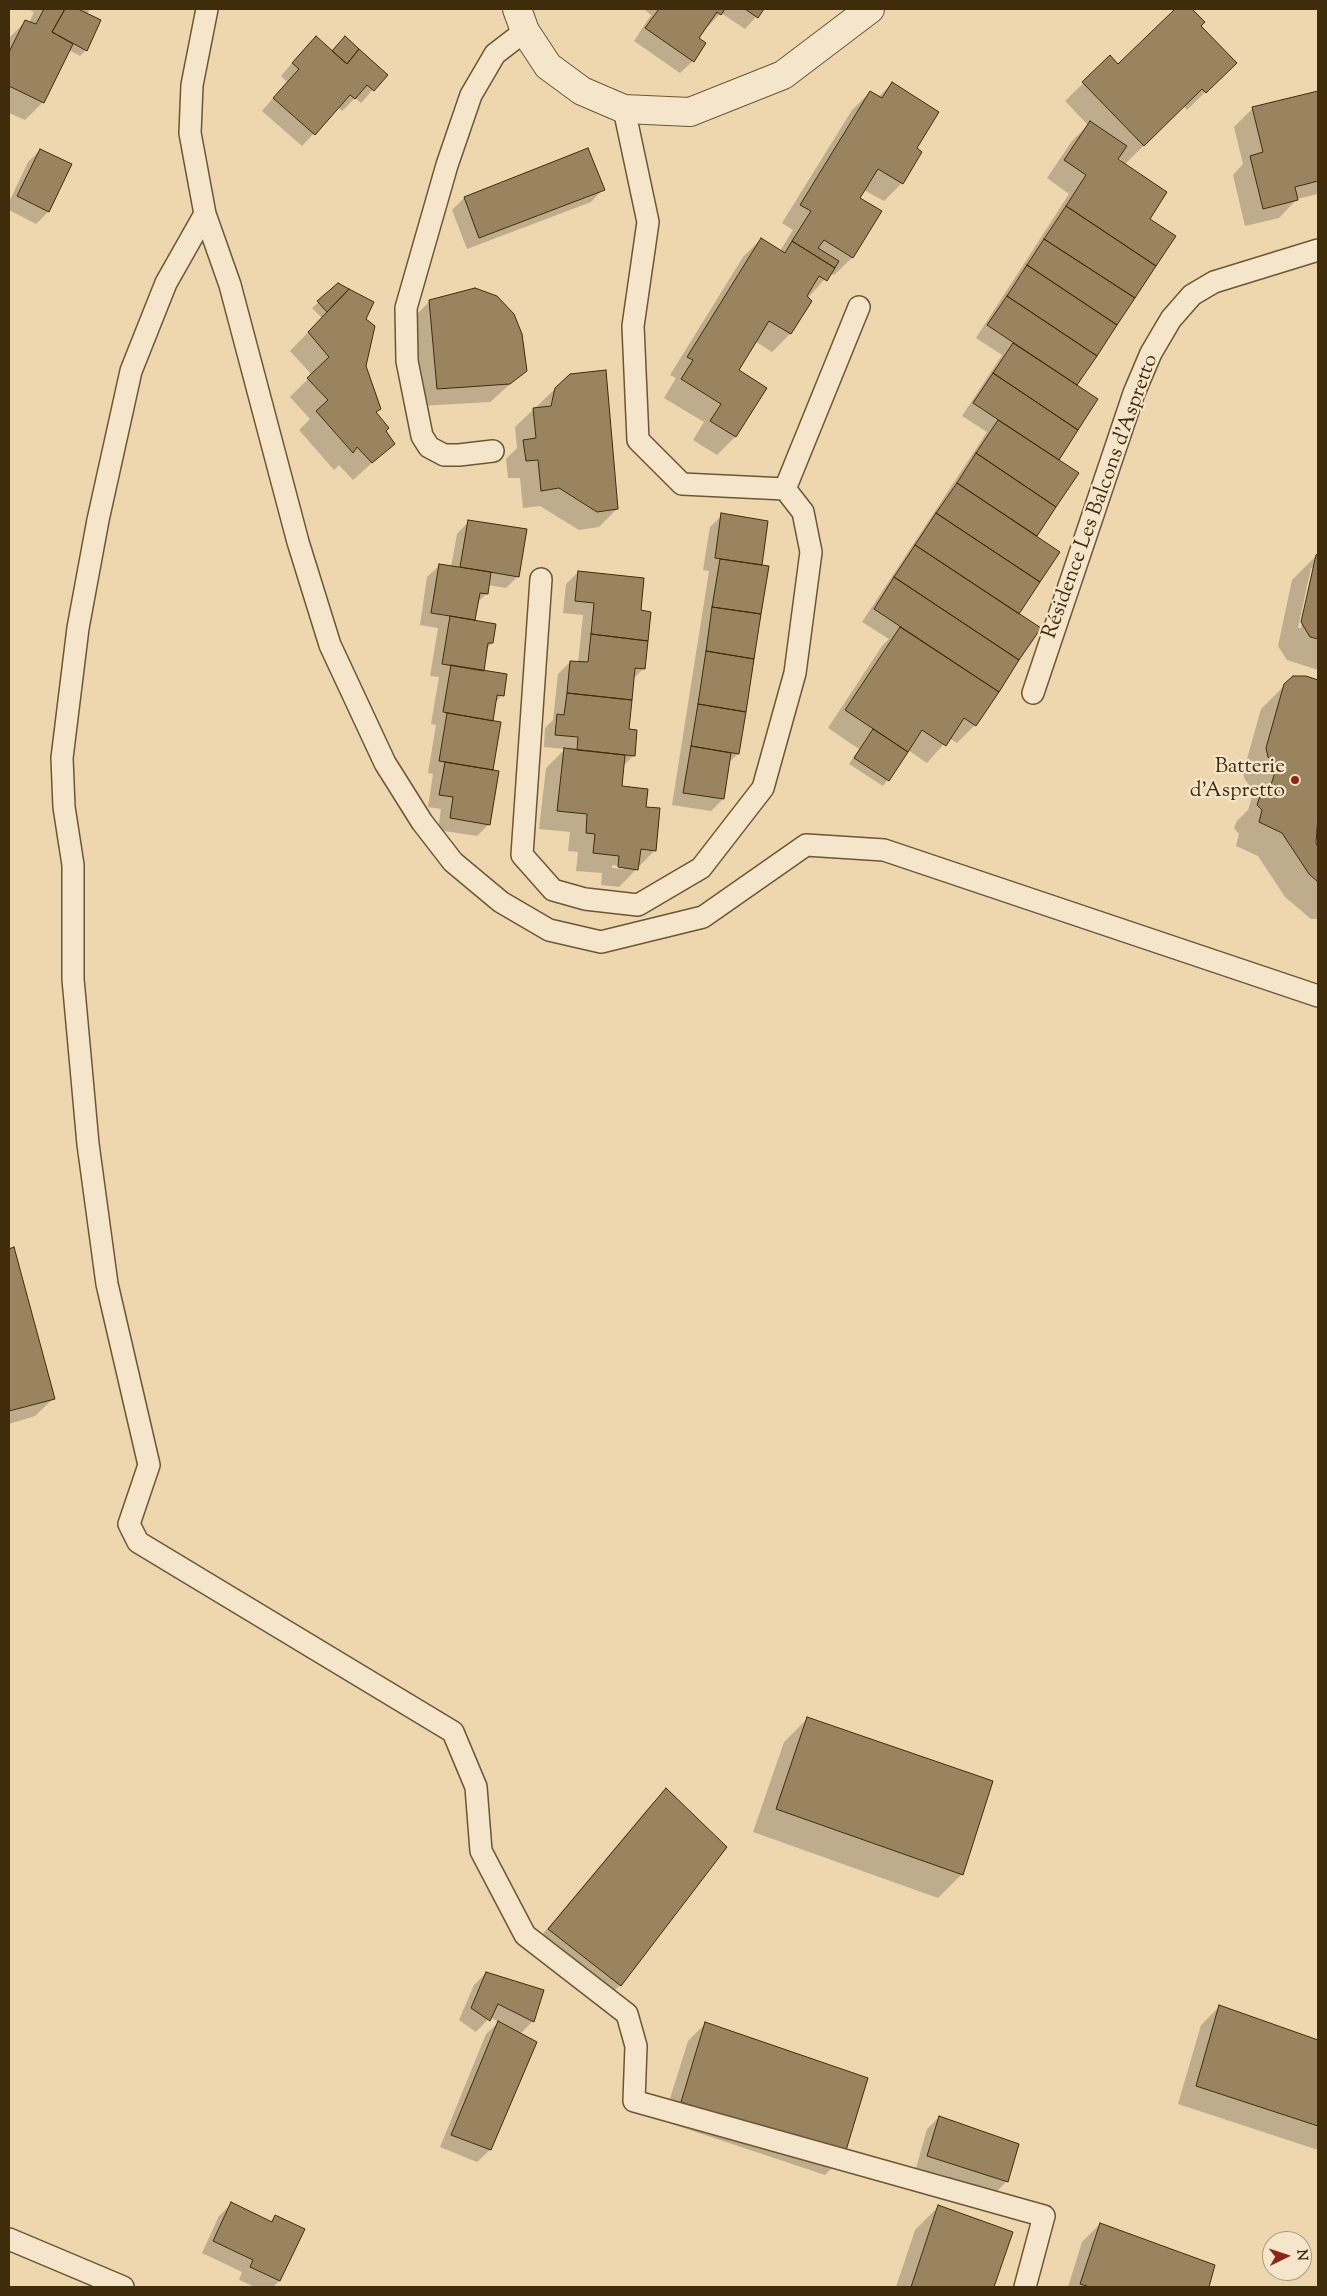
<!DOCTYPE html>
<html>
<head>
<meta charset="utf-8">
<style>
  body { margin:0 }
  #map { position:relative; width:1327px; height:2296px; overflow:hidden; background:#eed7af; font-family:"Sorts Mill Goudy",serif }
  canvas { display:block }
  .frame { position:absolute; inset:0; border:10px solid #402b0b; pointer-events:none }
  .north { position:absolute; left:1262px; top:2231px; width:50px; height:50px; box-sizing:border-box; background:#f4e5cb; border:1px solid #ac9b7e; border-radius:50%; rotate:86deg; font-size:14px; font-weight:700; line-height:20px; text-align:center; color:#402b0b }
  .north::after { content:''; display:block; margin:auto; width:18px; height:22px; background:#8f2418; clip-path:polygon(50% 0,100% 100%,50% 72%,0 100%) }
</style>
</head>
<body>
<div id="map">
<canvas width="1327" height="2296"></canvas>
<div class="frame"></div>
<div class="north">N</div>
</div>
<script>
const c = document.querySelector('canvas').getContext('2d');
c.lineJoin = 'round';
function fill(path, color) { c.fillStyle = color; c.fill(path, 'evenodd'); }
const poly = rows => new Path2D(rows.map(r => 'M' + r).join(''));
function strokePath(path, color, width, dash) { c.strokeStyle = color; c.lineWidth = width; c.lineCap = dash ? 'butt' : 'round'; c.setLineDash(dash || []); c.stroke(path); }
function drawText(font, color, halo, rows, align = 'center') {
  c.font = font + ' "Sorts Mill Goudy",serif'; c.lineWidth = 4.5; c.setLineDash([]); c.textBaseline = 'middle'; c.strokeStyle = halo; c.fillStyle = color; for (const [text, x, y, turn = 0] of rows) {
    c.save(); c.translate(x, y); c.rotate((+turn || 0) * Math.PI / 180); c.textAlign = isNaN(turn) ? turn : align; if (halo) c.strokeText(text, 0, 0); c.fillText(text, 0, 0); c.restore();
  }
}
const shadow = poly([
  [27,9,90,9,87,14,86,50,80,56,69,50,43,102,25,120,9,113,9,38,25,22,29,23,34,12],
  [644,9,763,9,745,29,721,13,708,26,706,25,697,39,693,61,680,73,634,41,651,15],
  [1176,9,1191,9,1203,22,1199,26,1235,63,1187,110,1184,106,1125,164,1118,157,1116,160,1148,219,1174,236,1076,386,1057,460,1077,473,1035,537,1017,615,1039,628,975,725,957,743,949,738,927,763,908,750,883,786,849,764,859,749,828,728,882,646,889,639,862,622,987,432,962,416,1002,355,976,338,1069,194,1047,178,1072,141,1088,125,1065,101,1110,57,1118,66],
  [303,50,332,52,386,75,361,103,355,98,342,111,338,107,302,146,262,111,287,82,281,76],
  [892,84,915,149,902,183,884,201,864,190,859,199,853,257,834,275,830,273,807,299,811,301,790,334,772,352,755,341,737,370,765,388,735,437,717,455,693,440,704,422,664,398,676,378,670,375,743,257,761,239,780,251,793,230,782,223,852,110,870,92,878,97],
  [1318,92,1318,194,1297,199,1279,218,1245,226,1233,175,1243,164,1234,127,1253,108],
  [40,150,71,165,48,212,36,224,9,210,9,202,28,162],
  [603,189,591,202,467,249,452,210,464,198],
  [338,285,349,290,365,320,365,366,375,412,394,443,353,480,339,465,334,470,299,430,310,419,290,397,312,375,290,351,322,318,312,308],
  [430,301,526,370,490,402,420,406,412,319],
  [555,389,617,509,599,527,579,530,540,506,523,508,520,478,508,478,506,459,517,448,515,427],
  [722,515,767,522,738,754,728,763,723,799,711,811,672,805,709,571,703,570,710,527],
  [469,521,518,576,506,588,488,585,487,593,477,603,474,621,492,643,486,649,482,672,502,695,495,703,491,722,489,824,477,836,438,830,441,809,428,807,433,774,428,773,436,725,431,724,439,677,430,676,438,628,420,625,427,577,440,565,451,567,457,534],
  [1318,554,1318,670,1287,660,1278,646,1292,580],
  [1311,568,1314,568,1301,628,1298,628],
  [578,572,639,611,644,668,632,680,627,730,634,755,623,766,621,787,644,808,655,850,619,887,601,885,602,873,576,871,578,852,568,851,570,832,539,829,546,768,565,749,544,747,545,728,553,720,558,674,570,662,578,663,583,615,563,613,566,584],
  [612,865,625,867,623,869,612,868],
  [1318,677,1318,812,1315,844,1318,850,1318,919,1311,919,1285,897,1258,856,1236,846,1239,834,1234,828,1237,821,1248,810,1254,790,1245,780,1243,773,1261,709,1285,685,1317,681],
  [13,1249,54,1398,35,1416,9,1424,9,1250],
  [807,1719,962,1874,938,1898,753,1832,784,1742],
  [666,1790,620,1985,602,2003,531,1948,648,1808],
  [486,1973,533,2021,520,2034,535,2042,490,2150,477,2162,440,2147,486,2034,499,2022,490,2017,476,2032,459,2020,474,1985],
  [1219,2007,1318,2041,1318,2150,1178,2104,1201,2025],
  [706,2023,843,2157,825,2175,663,2121,688,2041],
  [939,2117,1007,2181,995,2193,916,2168,927,2129],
  [231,2204,270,2222,275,2216,279,2281,273,2287,255,2287,239,2280,242,2272,202,2253,219,2216],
  [939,2206,1011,2233,993,2287,896,2287,915,2230],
  [1100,2224,1214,2266,1208,2287,1068,2287,1082,2242]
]);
const building = poly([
  [44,9,65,9,52,32,73,44,44,103,9,86,9,52,25,20,36,24,44,9],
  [65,9,78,9,101,20,87,51,52,32,65,9],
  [659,9,725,9,721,15,717,12,699,38,706,43,694,62,645,28,659,9],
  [745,9,764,9,758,18,745,9],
  [1175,9,1192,9,1205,22,1201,26,1237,63,1206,93,1202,89,1144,146,1082,82,1110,55,1118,64,1175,9],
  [316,36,347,64,359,49,388,75,374,91,367,85,355,99,350,95,315,135,273,98,299,69,292,63,316,36],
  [345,36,359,49,347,64,332,51,345,36],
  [892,82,939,112,917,148,922,152,903,184,878,169,860,198,882,211,853,258,824,240,818,248,839,261,835,268,792,241,811,211,800,205,870,91,882,98,892,82],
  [1318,91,1318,181,1295,187,1298,200,1263,209,1250,156,1263,152,1252,107,1318,91],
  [1090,121,1127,146,1118,159,1167,192,1150,219,1176,236,1156,266,1066,206,1086,175,1064,160,1090,121],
  [588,148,605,190,479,238,464,197,588,148],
  [40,149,72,164,49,212,17,196,40,149],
  [1066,206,1156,266,1135,298,1044,239,1066,206],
  [761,238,785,253,792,241,835,268,827,281,819,276,807,296,812,301,791,334,769,321,739,370,767,388,736,437,710,421,721,404,681,379,693,360,687,357,761,238],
  [1044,239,1135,298,1117,325,1027,265,1044,239],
  [1027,265,1117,325,1097,356,1007,296,1027,265],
  [338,283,349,289,327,312,317,301,338,283],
  [475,288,497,296,514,314,522,334,527,371,510,384,437,389,429,300,475,288],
  [349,289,374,302,366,319,375,326,366,366,381,409,376,412,389,428,386,431,395,444,372,463,357,447,353,453,316,411,328,400,307,378,329,357,308,332,349,289],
  [1007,296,1097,356,1077,385,987,325,1007,296],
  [1013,343,1098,399,1078,430,993,373,1013,343],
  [606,370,618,509,597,512,559,488,541,491,538,460,526,461,523,440,536,438,533,408,551,406,555,388,570,374,606,370],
  [993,373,1078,430,1059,460,973,403,993,373],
  [998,420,1079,473,1056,507,976,453,998,420],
  [976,453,1056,507,1037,536,957,483,976,453],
  [957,483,1060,552,1040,582,936,513,957,483],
  [721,513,768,521,762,565,715,558,721,513],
  [936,513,1040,582,1019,614,915,545,936,513],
  [468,520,527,529,519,577,460,567,468,520],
  [915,545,1041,628,1019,660,894,577,915,545],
  [1318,553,1318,639,1310,637,1301,622,1316,555,1318,553],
  [720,559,769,566,761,614,712,607,720,559],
  [439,564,491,572,488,594,480,593,475,620,431,613,439,564],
  [578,571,644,578,641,610,651,612,648,641,591,634,594,603,575,601,578,571],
  [894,577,1019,660,999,692,874,609,894,577],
  [712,607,761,614,754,659,706,651,712,607],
  [450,616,496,624,493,643,488,643,484,671,442,664,450,616],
  [900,627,999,692,976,726,964,718,946,746,922,730,908,752,845,710,900,627],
  [591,634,648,641,645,669,635,668,632,700,567,693,570,661,588,662,591,634],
  [706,651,754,659,746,712,698,704,706,651],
  [451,665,507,674,504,696,497,695,493,721,443,712,451,665],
  [1293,676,1306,676,1318,680,1318,816,1316,843,1318,847,1318,882,1309,874,1282,833,1259,822,1262,810,1257,805,1260,796,1268,794,1277,766,1268,757,1266,748,1284,684,1293,676],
  [567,693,632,700,629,729,637,730,635,756,577,750,578,737,555,735,557,714,564,715,567,693],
  [698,704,746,712,739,754,691,746,698,704],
  [447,713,501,722,493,770,439,761,447,713],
  [873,729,908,752,889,781,854,758,873,729],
  [691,746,731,753,724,799,683,793,691,746],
  [564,748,625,755,622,786,648,789,646,807,660,808,656,851,641,849,638,870,618,867,619,856,593,853,595,834,586,833,587,814,557,811,564,748],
  [445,762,499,771,490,825,450,818,453,797,439,795,445,762],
  [14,1247,55,1399,9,1411,9,1249,14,1247],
  [807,1717,993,1781,963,1875,776,1809,807,1717],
  [666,1788,727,1847,621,1986,548,1929,666,1788],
  [486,1972,544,1990,534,2022,498,2004,490,2021,471,2008,486,1972],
  [1219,2005,1318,2040,1318,2126,1196,2086,1219,2005],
  [498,2021,537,2042,491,2150,451,2135,498,2021],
  [705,2022,868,2078,844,2157,681,2102,705,2022],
  [939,2116,1019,2144,1008,2182,927,2156,939,2116],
  [231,2202,272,2222,275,2215,305,2229,280,2281,250,2267,253,2260,213,2241,231,2202],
  [938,2205,1013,2232,994,2287,911,2287,938,2205],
  [1100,2223,1215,2265,1209,2287,1090,2287,1080,2284,1100,2223]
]);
const service = poly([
  [207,9,192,85,190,133,205,214,230,285,298,542,330,645,385,763,422,822,453,862,501,902,549,930,601,942,703,917,806,845,884,850,1318,996],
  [205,214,166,283,131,371,98,520,78,628,62,758,64,807,73,865,73,979,88,1144,107,1284,149,1465,129,1524,138,1542,453,1732,476,1787,481,1851,525,1935,627,2014,636,2046,634,2101,1044,2216,1025,2287],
  [493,451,459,455,444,455,429,447,422,436,407,361,406,308,447,165,471,95,495,54,525,31],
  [785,489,859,307],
  [541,579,522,855,553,890,585,899,638,905,701,868,763,788,795,673,811,552,803,512,785,489,682,484,638,440,633,326,648,222,624,109],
  [1033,693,1134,393,1151,353,1171,319,1192,295,1214,282,1318,250],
  [9,2239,123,2287]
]);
const minor = poly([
  [517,9,525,31,548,66,582,91,624,109,690,112,783,75,870,9]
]);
const markers = [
  [1295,780,5,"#8f2418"]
];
const streetNames = [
  ["Résidence Les Balcons d'Aspretto",1102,497,-70]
];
const poiNames = [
  ["Batterie",1285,768],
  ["d'Aspretto",1285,792]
];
fill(shadow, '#0003');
fill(building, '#9a8460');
strokePath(building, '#402b0b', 1);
strokePath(service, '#6c5634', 24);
strokePath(minor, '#6c5634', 30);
strokePath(service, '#f4e5cb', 21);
strokePath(minor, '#f4e5cb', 28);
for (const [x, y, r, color] of markers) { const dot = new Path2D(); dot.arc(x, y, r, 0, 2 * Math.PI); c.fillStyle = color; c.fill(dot); strokePath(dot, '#f4e5cb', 2); }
drawText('21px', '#402b0b', '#f4e5cb', streetNames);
drawText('21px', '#402b0b', '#f4e5cb', poiNames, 'right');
</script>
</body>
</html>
